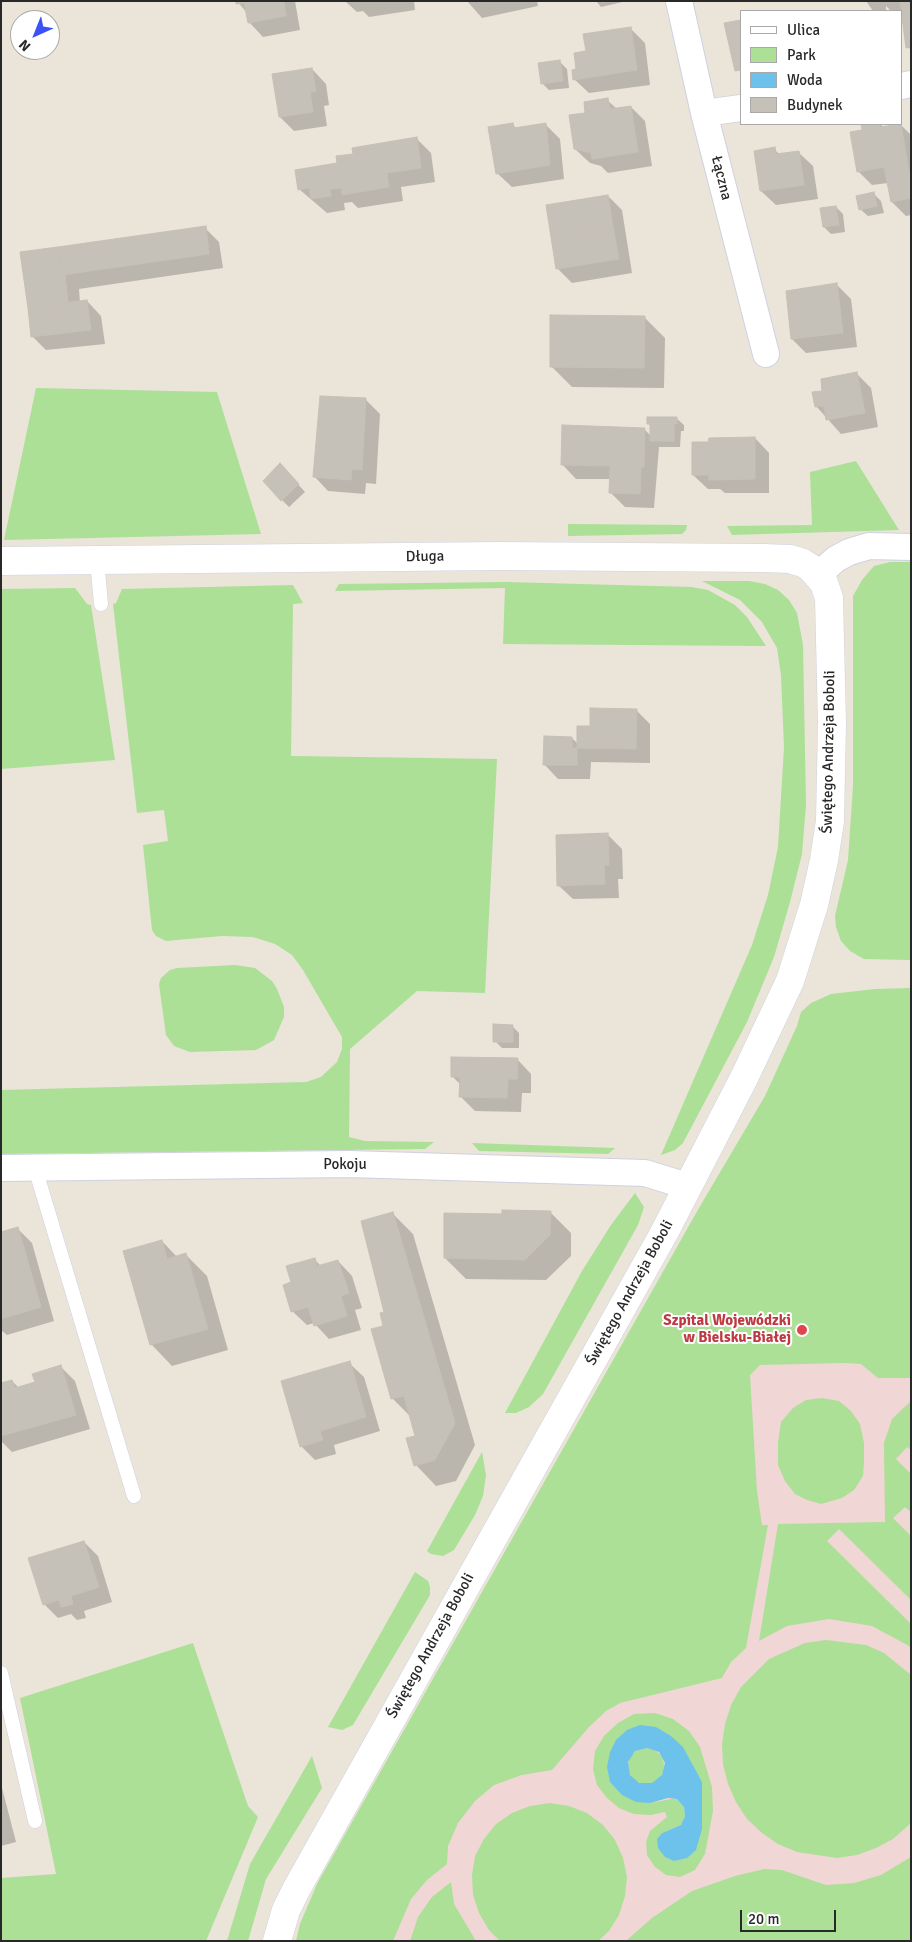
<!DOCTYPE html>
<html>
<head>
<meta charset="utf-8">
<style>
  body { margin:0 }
  #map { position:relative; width:912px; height:1942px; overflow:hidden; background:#eae4d9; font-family:Signika,sans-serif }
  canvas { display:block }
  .frame { position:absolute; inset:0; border:2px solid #282828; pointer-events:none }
  .legend { position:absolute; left:740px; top:10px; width:162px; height:115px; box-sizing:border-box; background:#fff; border:1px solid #a9a9a9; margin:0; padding:6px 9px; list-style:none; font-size:15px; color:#282828 }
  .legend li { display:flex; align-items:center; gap:10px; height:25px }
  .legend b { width:25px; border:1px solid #a9a9a9 }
  .north { position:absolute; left:10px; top:10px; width:50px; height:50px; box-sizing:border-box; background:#fff; border:1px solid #a9a9a9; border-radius:50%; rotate:224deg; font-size:14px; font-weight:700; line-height:20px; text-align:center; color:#282828 }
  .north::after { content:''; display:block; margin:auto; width:18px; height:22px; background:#3b52f6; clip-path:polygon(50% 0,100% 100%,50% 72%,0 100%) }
  .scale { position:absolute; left:740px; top:1910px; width:96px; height:22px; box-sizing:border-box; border:2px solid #282828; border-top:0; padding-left:6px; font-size:15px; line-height:18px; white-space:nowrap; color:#282828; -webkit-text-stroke:4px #fff; paint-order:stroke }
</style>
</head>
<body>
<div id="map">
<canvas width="912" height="1942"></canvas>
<div class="frame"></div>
<ul class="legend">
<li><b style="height:6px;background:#fff"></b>Ulica</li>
<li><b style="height:14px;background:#abe096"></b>Park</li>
<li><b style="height:14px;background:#6dc2eb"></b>Woda</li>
<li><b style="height:14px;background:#c5c1b9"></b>Budynek</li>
</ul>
<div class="north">N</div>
<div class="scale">20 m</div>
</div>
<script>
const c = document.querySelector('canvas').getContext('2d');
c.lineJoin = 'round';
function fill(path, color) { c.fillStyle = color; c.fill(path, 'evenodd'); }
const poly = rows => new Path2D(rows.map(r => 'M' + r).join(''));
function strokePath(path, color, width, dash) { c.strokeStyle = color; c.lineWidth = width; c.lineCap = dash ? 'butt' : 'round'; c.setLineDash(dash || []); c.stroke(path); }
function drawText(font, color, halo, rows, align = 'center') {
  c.font = font + ' Signika,sans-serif'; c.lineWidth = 4; c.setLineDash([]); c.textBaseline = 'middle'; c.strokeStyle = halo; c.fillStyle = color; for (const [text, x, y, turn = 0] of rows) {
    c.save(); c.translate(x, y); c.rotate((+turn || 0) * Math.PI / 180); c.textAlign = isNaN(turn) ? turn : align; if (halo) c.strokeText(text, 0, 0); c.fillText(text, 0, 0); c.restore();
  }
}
const medical = poly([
  [911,973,911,1941,366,1941,909,994]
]);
const green = poly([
  [36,388,217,392,261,534,4,540],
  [856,461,899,530,732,535,727,526,812,525,810,472],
  [568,524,687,525,686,530,682,534,568,536],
  [890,562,911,562,911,960,864,959,850,951,841,941,836,927,835,916,848,860,853,786,853,596,862,580,874,566],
  [702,581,749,581,765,584,778,590,789,600,797,613,803,645,806,805,802,854,790,902,774,957,747,1022,683,1143,675,1150,661,1155,752,945,768,895,778,847,784,747,781,675,777,648,762,622,740,600],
  [506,582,692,587,708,590,735,605,747,617,766,646,503,644,505,588,335,591,339,584],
  [293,585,303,603,293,604,291,756,497,759,485,993,417,991,350,1049,349,1137,365,1141,434,1142,425,1149,1,1154,1,1090,306,1082,321,1077,337,1062,342,1049,342,1037,303,970,292,955,275,944,253,937,222,936,166,941,156,936,152,930,143,845,168,841,164,810,137,813,113,604,116,603,122,589],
  [75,588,87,604,91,605,115,760,1,769,1,589],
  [235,965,255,968,272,981,277,989,284,1007,284,1017,274,1040,256,1050,190,1052,174,1046,166,1035,159,984,161,978,170,970,177,968],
  [911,988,911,1378,878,1378,861,1364,844,1363,760,1365,750,1375,757,1491,762,1525,768,1525,746,1648,731,1662,722,1678,620,1703,606,1711,589,1727,552,1770,522,1775,494,1785,475,1801,458,1823,448,1846,447,1864,427,1880,411,1899,393,1941,296,1941,300,1924,317,1884,699,1208,765,1096,797,1026,801,1012,811,1003,831,994,875,989],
  [472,1143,615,1148,608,1154,479,1151],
  [635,1193,644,1207,638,1225,543,1394,529,1407,516,1413,505,1413,582,1271,611,1225],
  [822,1398,839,1401,851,1411,860,1424,864,1443,864,1462,863,1476,854,1490,842,1498,821,1504,807,1500,795,1494,785,1481,778,1465,778,1443,781,1422,793,1408,806,1400],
  [911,1401,911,1450,907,1447,896,1459,911,1474,911,1512,905,1507,893,1518,911,1536,911,1600,839,1529,827,1541,911,1624,911,1647,872,1626,829,1619,787,1626,759,1641,778,1524,885,1522,884,1443,892,1419],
  [482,1452,486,1475,483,1496,475,1515,454,1550,443,1556,431,1554,427,1551],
  [415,1572,428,1581,430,1587,430,1595,353,1725,342,1730,328,1727],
  [826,1640,866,1645,884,1653,911,1675,911,1823,893,1839,876,1848,857,1855,837,1858,797,1852,778,1844,762,1833,747,1819,736,1802,728,1784,723,1764,722,1744,725,1724,731,1705,741,1687,769,1659,805,1643],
  [193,1643,248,1806,258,1817,206,1941,1,1941,1,1878,56,1874,20,1698],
  [655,1713,673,1719,689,1731,700,1747,712,1787,713,1811,705,1854,695,1870,680,1877,666,1875,655,1867,647,1855,646,1842,650,1831,667,1817,665,1812,651,1815,634,1814,619,1808,607,1798,597,1785,593,1769,595,1751,604,1736,618,1723,634,1714],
  [671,1736,702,1782,702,1829,657,1839,662,1833,681,1825,685,1816,684,1807,677,1798,650,1803,610,1753],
  '628 1766a18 18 0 1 1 36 0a18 18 0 1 1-36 0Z',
  [312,1756,322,1788,266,1879,248,1941,227,1941,250,1864],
  [550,1803,569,1806,587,1813,603,1825,615,1840,623,1858,627,1877,625,1896,619,1915,609,1931,598,1941,500,1941,489,1930,479,1913,473,1895,472,1875,475,1856,484,1839,496,1824,512,1813,530,1806],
  [911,1857,911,1941,626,1941,652,1918,692,1891,735,1876,764,1869,782,1870,826,1885,854,1883,881,1875],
  [451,1882,454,1904,476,1941,410,1941,418,1917,432,1897]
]);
const water = poly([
  [640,1725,656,1727,671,1736,683,1747,702,1782,702,1829,696,1850,687,1858,674,1861,665,1857,658,1848,657,1839,662,1833,681,1825,685,1816,684,1807,677,1799,668,1798,650,1803,636,1802,622,1795,610,1782,607,1767,610,1752,616,1740,627,1730],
  [647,1748,659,1752,665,1763,662,1775,652,1783,639,1783,630,1775,628,1762,635,1751]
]);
const shadow = poly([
  [237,1,295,1,300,30,263,37,249,22,247,13],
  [345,1,414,1,415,10,369,17,363,11,357,12],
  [467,1,537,1,538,6,482,18],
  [596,1,627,1,601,7],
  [866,1,911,1,911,50,908,47,902,10,891,11,886,6,886,10,873,11],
  [630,28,645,43,650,85,589,93,574,79,587,52],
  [560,62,567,69,569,88,549,90,542,83],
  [312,69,326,84,329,105,324,106,327,126,294,131,280,117],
  [607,100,617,109,631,107,645,121,652,166,608,173,601,166,590,163,575,149,586,114],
  [512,124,517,129,546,125,560,139,564,179,512,187,497,173],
  [880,124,884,128,901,125,911,135,911,215,906,216,892,202,888,183,872,185,858,171,863,131,862,125],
  [416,138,431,153,435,182,401,187,403,201,358,208,352,202,344,203,345,210,327,213,299,189,339,164],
  [774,149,780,155,798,152,813,166,818,199,776,205,761,191],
  [874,194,881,201,884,213,868,216,860,209],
  [608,196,622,210,632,273,572,283,557,268],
  [836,207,843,214,845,232,831,234,824,227],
  [205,228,219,242,223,268,79,289,80,302,87,301,101,316,105,344,46,350,32,336,22,253],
  [837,285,851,299,857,347,806,353,792,339],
  [644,317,665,338,664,388,572,387,551,366],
  [856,373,871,388,878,427,841,434,816,406,823,392],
  [366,400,380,414,376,484,366,483,365,494,328,491,314,476],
  [676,418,684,425,684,431,681,431,680,447,659,447,654,508,625,507,610,492,611,479,576,479,562,464,644,429,651,436,651,426,648,423],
  [755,438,769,453,769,493,725,493,720,489,708,489,693,475,710,443],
  [287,472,305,492,289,507,282,500],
  [636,710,650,724,650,763,591,762,590,779,558,779,544,764,572,738,579,745,591,727],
  [608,835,622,849,623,879,618,879,619,898,573,899,558,885],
  [512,1026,519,1033,519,1048,502,1048,495,1041],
  [517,1059,531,1074,531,1093,522,1093,521,1112,475,1111,460,1096,461,1085,452,1076],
  [550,1212,571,1233,571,1256,546,1280,466,1279,445,1258,503,1215],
  [392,1213,413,1234,475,1445,456,1481,436,1486,416,1465,417,1436,411,1417,393,1399,373,1330,385,1326],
  [18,1229,32,1243,54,1321,7,1335,1,1330,1,1233],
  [162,1241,177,1257,186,1255,207,1276,228,1350,172,1366,152,1345,125,1252],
  [314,1259,321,1266,338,1261,352,1276,362,1308,355,1310,361,1330,329,1339,314,1323,307,1325,292,1311,293,1283],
  [349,1363,364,1377,380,1431,334,1445,336,1454,315,1460,301,1446],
  [61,1367,75,1381,90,1429,12,1452,1,1441,1,1384,12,1381,19,1388,37,1383],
  [84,1542,98,1556,112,1602,84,1611,86,1618,77,1620,71,1614,58,1618,44,1604],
  [1,1784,16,1842,1,1846]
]);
const building = poly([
  [236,1,284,1,286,16,248,23,244,3,236,4,236,1],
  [900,1,911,1,911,47,906,48,900,1],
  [741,20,741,70,735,71,724,23,741,20],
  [631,27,637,70,573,80,572,70,576,69,574,53,586,51,583,34,631,27],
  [560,60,563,81,541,84,538,63,560,60],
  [312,68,316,91,310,92,313,112,279,117,272,74,312,68],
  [608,98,610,109,631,106,638,152,592,159,591,153,574,149,569,115,585,113,584,102,608,98],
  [513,123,514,128,546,123,550,165,496,174,488,127,513,123],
  [861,124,879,124,880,127,901,124,911,183,911,198,891,202,884,167,857,172,850,132,862,130,861,124],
  [417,137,421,168,387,173,389,187,342,195,342,188,330,189,331,196,311,199,309,188,298,190,295,170,337,163,336,156,353,154,352,148,417,137],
  [775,147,776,154,799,151,804,185,760,191,754,151,775,147],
  [874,192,877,206,859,210,856,196,874,192],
  [608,195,613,227,551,237,546,205,608,195],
  [836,206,839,225,823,227,820,208,836,206],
  [206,226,209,254,62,275,58,247,206,226],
  [613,227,619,259,556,269,551,237,613,227],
  [58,247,62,275,65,275,68,302,28,308,20,252,58,247],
  [837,283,843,333,791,339,786,291,837,283],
  [87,300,91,330,31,337,28,308,87,300],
  [550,315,645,316,644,368,550,367,550,315],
  [857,372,865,413,826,420,824,406,815,407,812,392,822,391,821,379,857,372],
  [320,396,366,398,362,470,352,469,351,480,313,477,320,396],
  [647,417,677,417,677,424,674,424,674,441,650,441,650,424,647,424,647,417],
  [562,425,645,428,644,467,641,467,640,494,609,493,610,466,561,465,562,425],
  [755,437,755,479,709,480,709,475,692,475,692,442,708,442,709,438,755,437],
  [280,463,299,484,281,501,263,481,280,463],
  [590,708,637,709,636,749,577,748,577,726,590,726,590,708],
  [544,736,572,737,572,748,577,748,577,765,543,765,544,736],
  [608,833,609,865,604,865,605,884,557,886,556,835,608,833],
  [493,1024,513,1025,513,1042,493,1042,493,1024],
  [451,1057,518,1058,517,1079,508,1079,507,1098,459,1097,460,1077,451,1077,451,1057],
  [502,1210,551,1211,550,1235,525,1260,444,1258,444,1213,502,1214,502,1210],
  [393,1212,455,1423,435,1460,414,1466,406,1438,415,1436,404,1396,391,1399,371,1329,383,1326,380,1313,384,1312,361,1221,393,1212],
  [18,1227,41,1307,1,1319,1,1232,18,1227],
  [162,1240,167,1259,186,1253,208,1329,150,1345,123,1251,162,1240],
  [315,1258,317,1266,338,1260,349,1293,341,1296,347,1316,314,1326,308,1307,291,1312,283,1285,291,1282,286,1266,315,1258],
  [350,1361,366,1417,320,1431,323,1440,300,1447,281,1381,350,1361],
  [61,1365,76,1415,1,1436,1,1383,12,1380,15,1388,35,1382,32,1374,61,1365],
  [84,1541,99,1587,71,1596,73,1604,61,1607,59,1600,43,1605,28,1558,84,1541]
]);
const lane = poly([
  [97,560,101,604],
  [35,1168,134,1496],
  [1,1673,35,1821]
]);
const street = poly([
  [679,1,704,113,766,354],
  [901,86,911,84],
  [704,113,741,108],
  [818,575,836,559,849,552,869,546,911,547],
  [1,1168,349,1164,645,1173,687,1186]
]);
const secondary = poly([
  [1,561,499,556,764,558,790,559,803,563,811,568,824,583,829,598,832,723,830,821,824,860,814,905,790,981,744,1078,664,1233,297,1888,286,1910,277,1941]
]);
const markers = [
  [802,1330,6,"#e0444e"]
];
const streetNames = [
  ["Łączna",721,178,76],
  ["Długa",425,557,-1],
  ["Świętego Andrzeja Boboli",829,752,-89],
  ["Pokoju",345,1165],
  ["Świętego Andrzeja Boboli",630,1293,-61],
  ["Świętego Andrzeja Boboli",431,1646,-61]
];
const healthNames = [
  ["Szpital Wojewódzki",791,1321],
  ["w Bielsku-Białej",791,1338]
];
fill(medical, '#f1d6d6');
fill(green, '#abe096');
fill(water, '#6dc2eb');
fill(shadow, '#0003');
fill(building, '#c5c1b9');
strokePath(building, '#c5c0b3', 1);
strokePath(lane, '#cfd1e1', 15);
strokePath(street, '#cfd1e1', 28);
strokePath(secondary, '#cfd1e1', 29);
strokePath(lane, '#fff', 14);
strokePath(street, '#fff', 26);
strokePath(secondary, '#fff', 28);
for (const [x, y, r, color] of markers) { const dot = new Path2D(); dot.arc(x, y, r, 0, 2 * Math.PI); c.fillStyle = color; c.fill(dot); strokePath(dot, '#fff', 2); }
drawText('15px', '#282828', '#fff', streetNames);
drawText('bold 15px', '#be3a42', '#fff', healthNames, 'right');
</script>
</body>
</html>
